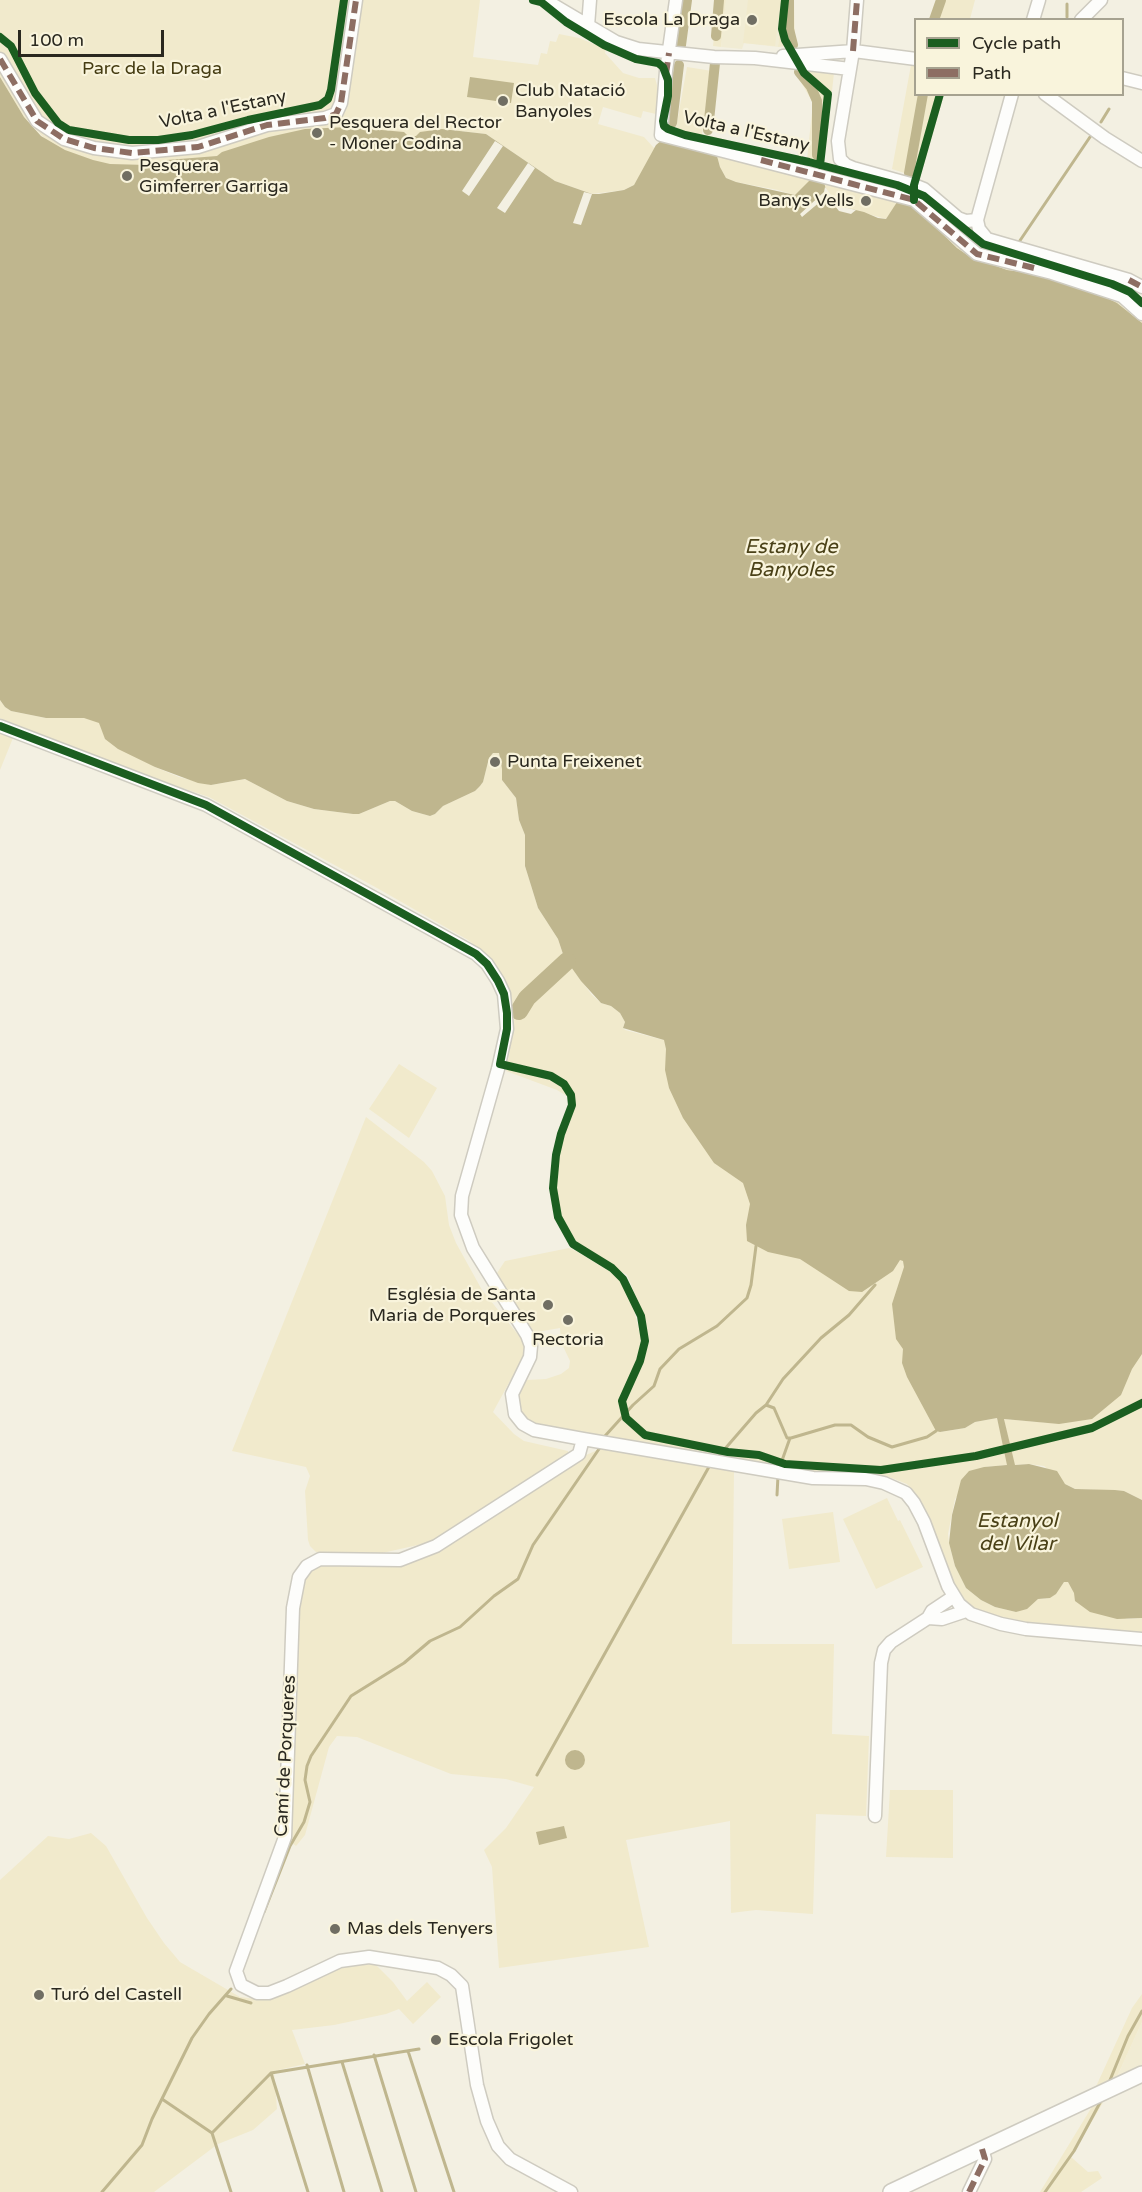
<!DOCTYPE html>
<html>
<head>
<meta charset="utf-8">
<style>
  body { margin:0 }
  #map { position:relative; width:1142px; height:2192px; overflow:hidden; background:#f3f0e2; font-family:"Varela Round",sans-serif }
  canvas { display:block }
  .legend { position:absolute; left:914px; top:18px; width:210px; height:78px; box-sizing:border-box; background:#f9f4dc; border:2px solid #a6a290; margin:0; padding:8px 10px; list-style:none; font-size:18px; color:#2a281f }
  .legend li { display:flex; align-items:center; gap:12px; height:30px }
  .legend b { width:30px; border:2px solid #a6a290 }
  .scale { position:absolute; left:18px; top:30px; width:146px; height:27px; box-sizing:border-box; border:3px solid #2a281f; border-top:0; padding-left:8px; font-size:18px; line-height:21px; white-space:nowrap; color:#2a281f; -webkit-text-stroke:4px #f9f4dc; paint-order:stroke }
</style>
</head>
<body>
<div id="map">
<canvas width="1142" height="2192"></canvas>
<ul class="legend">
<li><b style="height:8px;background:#1b5e20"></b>Cycle path</li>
<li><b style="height:8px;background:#8d6e63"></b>Path</li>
</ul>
<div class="scale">100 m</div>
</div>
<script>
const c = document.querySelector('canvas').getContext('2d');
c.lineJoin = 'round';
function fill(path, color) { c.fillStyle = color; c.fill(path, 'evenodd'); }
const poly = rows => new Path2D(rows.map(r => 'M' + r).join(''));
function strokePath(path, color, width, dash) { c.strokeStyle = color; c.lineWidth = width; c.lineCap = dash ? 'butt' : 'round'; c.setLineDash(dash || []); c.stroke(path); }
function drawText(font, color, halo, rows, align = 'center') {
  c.font = font + ' "Varela Round",sans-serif'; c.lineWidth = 4.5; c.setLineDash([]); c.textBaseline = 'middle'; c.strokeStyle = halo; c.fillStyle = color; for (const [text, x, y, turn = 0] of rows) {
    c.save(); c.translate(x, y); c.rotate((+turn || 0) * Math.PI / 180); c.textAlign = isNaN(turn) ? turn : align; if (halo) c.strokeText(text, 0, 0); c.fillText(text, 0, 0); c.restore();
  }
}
const built = poly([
  [726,0,782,0,778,47,744,43,742,49,721,47],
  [1142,2022,1142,2068,1115,2081]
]);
const green = poly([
  [0,0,480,0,473,57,538,65,541,53,547,54,550,41,556,42,559,34,579,38,606,49,605,53,623,73,639,78,655,78,658,89,656,114,643,111,641,118,603,107,598,124,644,137,654,148,662,140,668,127,676,128,687,67,712,71,702,134,807,159,813,103,794,70,834,73,824,163,897,183,925,194,966,226,973,227,976,235,984,242,1087,273,1131,290,1142,300,1142,340,1045,275,1007,270,969,256,957,248,915,207,896,205,886,219,839,206,825,188,814,201,778,190,736,182,726,178,720,167,717,156,641,175,634,185,624,190,592,194,555,181,486,134,442,129,416,136,225,155,124,171,66,161,24,117,0,77],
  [718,0,726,0,721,47,713,46],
  [748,0,781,0,775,46,743,43],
  [782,0,794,0,795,45,778,47],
  [936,0,975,0,970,19,930,19],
  [911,65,915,66,916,94,944,95,920,178,892,169],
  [0,700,5,707,11,711,46,718,90,714,155,767,179,777,211,785,245,779,287,801,314,809,353,814,359,814,390,801,395,801,412,811,430,816,435,814,443,806,475,791,480,786,483,782,489,758,493,753,499,753,502,769,502,780,516,798,519,820,525,835,525,866,538,908,558,939,564,957,592,995,601,1003,611,1006,620,1013,625,1022,623,1028,625,1030,664,1040,907,1253,940,1432,965,1428,975,1422,997,1418,1008,1465,984,1467,955,1499,948,1534,949,1543,955,1566,966,1588,981,1600,995,1607,1016,1612,1038,1599,1050,1598,1055,1594,1064,1582,1068,1582,1075,1593,1127,1619,1142,1618,1142,1634,1020,1624,982,1614,964,1600,956,1588,923,1506,915,1493,907,1484,889,1477,824,1474,538,1426,523,1416,519,1409,518,1394,521,1386,527,1380,546,1379,561,1374,569,1368,570,1361,561,1342,560,1328,531,1333,497,1273,505,1261,569,1248,576,1251,617,1276,627,1291,633,1306,642,1342,645,1318,627,1275,580,1247,566,1227,556,1201,558,1155,575,1101,557,1090,506,1071,510,1050,513,1011,507,984,493,960,468,940,377,888,209,797,128,770,0,718],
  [0,732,13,738,0,770],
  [399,1064,437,1088,409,1138,369,1109],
  [366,1117,424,1162,432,1171,445,1196,449,1225,456,1243,482,1290,524,1342,527,1350,493,1412,514,1434,524,1441,568,1451,568,1453,431,1542,378,1554,322,1553,316,1552,310,1546,308,1540,305,1491,310,1476,306,1467,232,1451],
  [1142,1270,1142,1500,1124,1491,1075,1489,1065,1484,1044,1466,1029,1464,1014,1465,1004,1419,1051,1423],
  [602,1448,734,1470,732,1644,834,1644,832,1734,869,1736,866,1816,816,1814,813,1914,756,1910,731,1913,730,1821,626,1840,649,1947,499,1968,492,1867,484,1850,506,1828,534,1787,506,1779,451,1774,357,1737,337,1736,329,1747,305,1835,296,1846,288,1840,297,1609,303,1578,310,1569,321,1563,400,1563,584,1456],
  [887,1498,898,1521,900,1520,923,1567,876,1589,843,1519],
  [833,1512,840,1562,789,1569,782,1519],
  [890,1790,953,1790,953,1858,886,1857],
  [91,1833,106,1846,147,1918,164,1943,180,1962,240,1997,264,2000,339,1966,351,1966,372,1961,393,1982,407,2001,427,1982,441,1997,413,2024,399,2009,386,2014,334,2025,292,2030,305,2064,274,2071,277,2109,253,2130,218,2144,154,2192,0,2192,0,1880,48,1836,69,1839],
  [1142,1994,1142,2022,1115,2081,1093,2093,1132,2008],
  [1105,2099,1071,2157,1088,2172,1098,2171,1102,2178,1081,2192,1040,2192,1093,2105]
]);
const water = poly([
  [0,77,24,117,41,136,65,150,93,160,110,164,147,165,167,160,217,156,222,152,269,137,305,129,348,127,404,132,408,136,416,136,420,132,442,129,486,134,555,181,592,194,599,194,624,190,634,185,656,145,662,140,717,156,720,167,726,178,736,182,795,195,811,179,824,182,826,190,839,206,864,212,878,218,886,219,899,199,915,207,957,248,969,256,1007,270,1045,275,1095,292,1117,303,1142,323,1142,1354,1132,1369,1121,1395,1092,1419,1059,1424,1004,1419,1015,1465,1029,1464,1057,1471,1065,1484,1075,1489,1115,1490,1124,1491,1142,1500,1142,1618,1117,1619,1090,1612,1075,1601,1074,1593,1068,1582,1064,1582,1056,1594,1050,1598,1038,1599,1027,1609,1016,1612,995,1607,981,1600,966,1588,955,1566,949,1543,952,1515,961,1480,969,1471,984,1467,1007,1465,997,1418,975,1422,965,1428,940,1432,936,1431,907,1377,902,1363,903,1349,896,1339,892,1304,904,1267,903,1261,900,1260,893,1271,862,1292,849,1291,800,1259,768,1252,747,1241,746,1225,750,1204,743,1183,714,1163,683,1118,669,1088,665,1070,666,1049,664,1040,623,1028,625,1022,620,1013,611,1006,601,1003,581,981,564,957,558,939,538,908,525,866,525,835,519,820,516,798,502,780,502,769,499,753,493,753,489,758,483,782,480,786,475,791,443,806,435,814,430,816,412,811,395,801,390,801,359,814,353,814,314,809,287,801,245,779,211,785,198,783,155,767,118,749,105,739,99,723,84,718,46,718,11,711,5,707,0,700],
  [470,77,514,83,511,103,467,97],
  '565 1760a10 10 0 1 1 20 0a10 10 0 1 1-20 0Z',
  [564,1826,567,1838,539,1845,536,1832]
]);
const pier = poly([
  [495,141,503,146,469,196,462,191],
  [528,163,535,168,505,213,497,208],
  [825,187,839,206,856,210,851,214,839,211,827,196,802,217,800,214,824,192],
  [584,192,592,194,581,225,573,223]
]);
const stream = poly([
  [1067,17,1067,4],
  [1101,122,1109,109],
  [1019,242,1090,137],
  [766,1405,783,1379,821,1338,849,1315,875,1285],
  [605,1436,633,1405,654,1386,660,1369,679,1349,717,1326,747,1298,751,1285,756,1246],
  [717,1458,756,1413,766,1405,774,1408,787,1438,791,1438,835,1425,851,1425,868,1437,892,1447,927,1437,936,1431],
  [779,1469,790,1438],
  [777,1495,778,1476],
  [537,1775,710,1465],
  [264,1912,290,1846,304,1822,310,1802,305,1780,307,1766,311,1756,351,1696,404,1663,430,1641,460,1627,494,1596,518,1579,533,1545,599,1449],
  [227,1996,251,2003],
  [408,2051,454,2192],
  [374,2055,416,2192],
  [342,2062,382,2192],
  [307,2065,344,2192],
  [271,2073,308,2192],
  [1108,2085,1128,2036,1142,2011],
  [162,2099,212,2133,271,2073,419,2049],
  [212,2133,231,2192],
  [102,2192,142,2145,152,2119,192,2038,209,2014,231,1989],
  [1045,2192,1074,2151,1102,2099]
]);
const canal = poly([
  [789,0,789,29,793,45],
  [934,20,941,0],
  [716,36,719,0],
  [681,45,687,0],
  [799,72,811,87,817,101,817,155],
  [672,123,679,65],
  [708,130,715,63],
  [909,173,923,94]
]);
const river = poly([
  [519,1011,527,998,567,961]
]);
const minor = poly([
  [545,0,616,42,638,49,714,57,755,58,850,69],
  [676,0,666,71,661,135,914,200,977,254,1052,273,1122,296,1142,314],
  [857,0,853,51,838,141,840,159,846,165,853,168,914,185,924,189,958,218,966,221,977,220],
  [1033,20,1039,0],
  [1081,20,1101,0],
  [588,26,590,0],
  [783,56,854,51,916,59],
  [0,59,37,121,64,139,94,148,132,153,198,147,267,125,325,118,336,114,341,103,356,0],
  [1122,78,1142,83],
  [1012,94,977,220,979,229,987,239,1129,280,1142,287],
  [1045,94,1105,138,1142,161],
  [0,726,206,805,476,954,487,964,498,981,504,994,507,1029,498,1069,462,1196,461,1215,473,1248,527,1335,531,1346,530,1357,512,1394,515,1414,523,1424,534,1430,583,1439,813,1478,866,1479,884,1483,906,1493,914,1503,924,1522,948,1586,959,1604,971,1614,1001,1624,1026,1629,1142,1639],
  [928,1618,942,1619,966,1611],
  [875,1816,881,1663,884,1650,891,1642,928,1618,932,1611,953,1597],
  [571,2192,510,2159,498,2146,487,2121,477,2085,462,1986,451,1975,438,1968,369,1957,340,1961,287,1986,269,1993,257,1993,241,1985,236,1971,285,1837,293,1608,299,1577,307,1566,320,1559,400,1560,436,1546,579,1454,583,1439],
  [969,2192,985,2159,982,2149]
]);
const major = poly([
  [891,2192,1142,2074]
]);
const quiet = poly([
  [853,51,857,0],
  [0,59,37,121,64,139,94,148,132,153,198,147,267,125,325,118,336,114,341,103,356,0],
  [666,74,669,53],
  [761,160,914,200,977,254,1034,268],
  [1129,280,1142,287],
  [969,2192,985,2159,982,2149]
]);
const cycleway = poly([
  [533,0,541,2,566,22,604,45,636,59,658,63,663,67,668,80,668,96,663,121,664,126,668,129,685,135,809,162,897,185,924,196,983,244,1112,284,1130,292,1142,303],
  [785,0,782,29,785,40,804,73,828,94,820,165],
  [0,37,11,46,35,93,58,123,69,130,129,140,158,140,192,135,248,120,320,105,328,99,331,90,344,0],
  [914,200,914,185,940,94],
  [0,726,206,805,476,954,487,964,498,981,504,994,507,1013,507,1029,500,1064,551,1076,564,1084,571,1095,572,1105,561,1134,556,1155,553,1188,558,1217,573,1244,612,1268,623,1279,641,1316,645,1341,640,1361,622,1401,626,1418,645,1435,728,1452,759,1455,785,1464,881,1470,976,1456,1092,1428,1142,1403]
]);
const markers = [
  [752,20,6,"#706e63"],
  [503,101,6,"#706e63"],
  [317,133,6,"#706e63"],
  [127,176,6,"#706e63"],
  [866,201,6,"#706e63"],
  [495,762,6,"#706e63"],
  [548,1305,6,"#706e63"],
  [568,1320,6,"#706e63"],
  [335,1929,6,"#706e63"],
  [39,1995,6,"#706e63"],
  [436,2040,6,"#706e63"]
];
const poiNames = [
  ["Escola La Draga",740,20,"right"],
  ["Club Natació",515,91],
  ["Banyoles",515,112],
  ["Pesquera del Rector",329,123],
  ["- Moner Codina",329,144],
  ["Pesquera",139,166],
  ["Gimferrer Garriga",139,187],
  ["Banys Vells",854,201,"right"],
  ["Punta Freixenet",507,762],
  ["Església de Santa",536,1295,"right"],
  ["Maria de Porqueres",536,1316,"right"],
  ["Rectoria",568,1340,"center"],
  ["Mas dels Tenyers",347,1929],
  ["Turó del Castell",51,1995],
  ["Escola Frigolet",448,2040]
];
const parkNames = [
  ["Parc de la Draga",152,69]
];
const streetNames = [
  ["Volta a l'Estany",223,110,-12],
  ["Volta a l'Estany",746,132,13],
  ["Camí de Porqueres",286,1756,-87]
];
const waterNames = [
  ["Estany de",791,548],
  ["Banyoles",791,571],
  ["Estanyol",1017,1522],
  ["del Vilar",1017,1545]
];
fill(built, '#f1ecd4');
fill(green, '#f1eacc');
fill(water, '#bfb68e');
fill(pier, '#f3f0e2');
strokePath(stream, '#bfb68e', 3);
strokePath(canal, '#bfb68e', 10);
strokePath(river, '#bfb68e', 18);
strokePath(minor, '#cecbc0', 15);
strokePath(major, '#cecbc0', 18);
strokePath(minor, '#fdfdfb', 12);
strokePath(major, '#fdfdfb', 15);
strokePath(quiet, '#8d6e63', 6, [12, 6]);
strokePath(cycleway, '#1b5e20', 8);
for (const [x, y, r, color] of markers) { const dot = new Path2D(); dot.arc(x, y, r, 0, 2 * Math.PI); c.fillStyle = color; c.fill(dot); strokePath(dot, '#f9f4dc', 2); }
drawText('18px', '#2a281f', '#f9f4dc', poiNames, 'left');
drawText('18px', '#453c12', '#f9f4dc', parkNames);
drawText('18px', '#2a281f', '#f9f4dc', streetNames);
drawText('italic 20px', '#4a4117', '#f9f4dc', waterNames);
</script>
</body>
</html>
